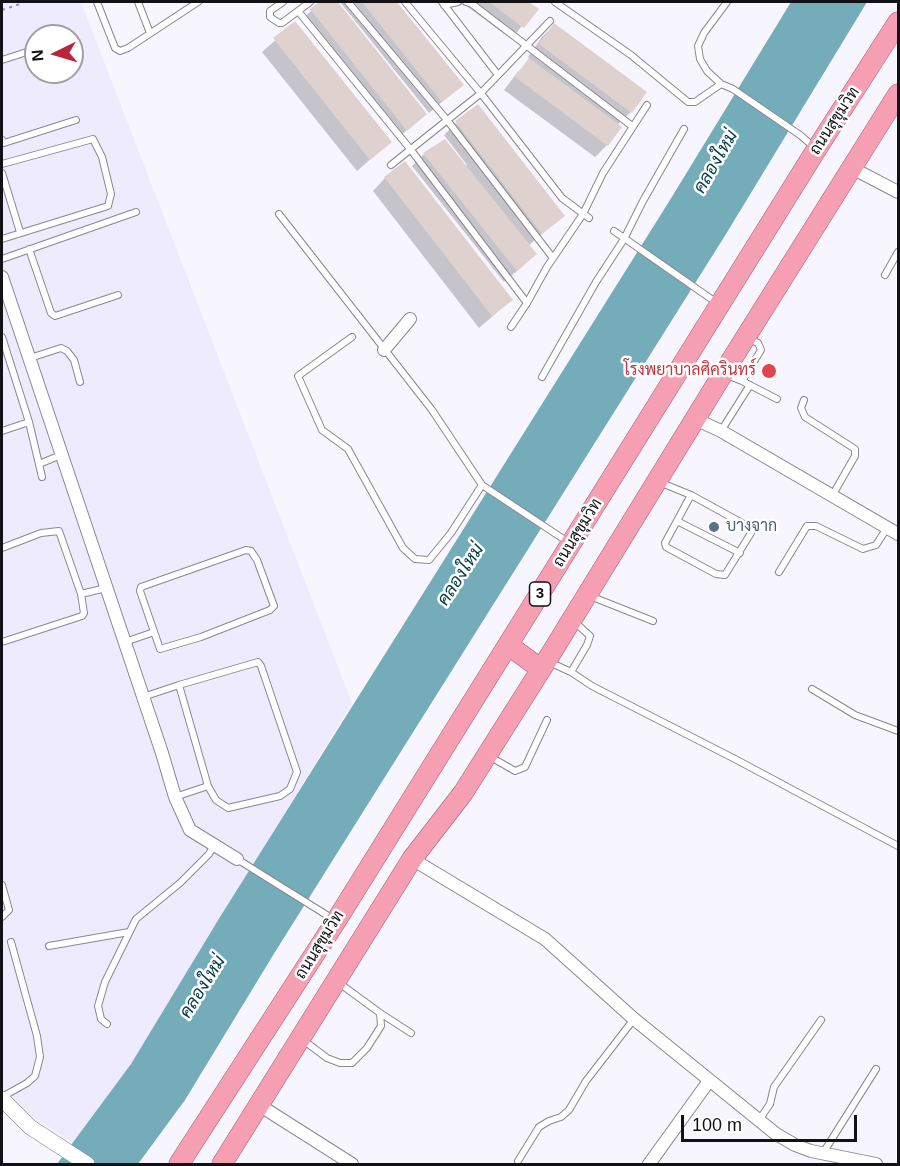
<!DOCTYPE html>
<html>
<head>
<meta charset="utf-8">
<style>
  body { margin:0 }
  #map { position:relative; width:900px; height:1166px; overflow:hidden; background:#f7f5fe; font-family:Arial,sans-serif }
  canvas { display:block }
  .frame { position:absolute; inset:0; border:3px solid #121115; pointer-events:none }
  .north { position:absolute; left:24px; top:24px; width:60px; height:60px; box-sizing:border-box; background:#fff; border:2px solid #a0a0a1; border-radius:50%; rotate:265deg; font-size:16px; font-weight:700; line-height:24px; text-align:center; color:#121115 }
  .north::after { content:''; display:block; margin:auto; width:21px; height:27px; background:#b8263e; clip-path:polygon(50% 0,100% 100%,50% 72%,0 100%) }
  .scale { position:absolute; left:681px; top:1115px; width:176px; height:27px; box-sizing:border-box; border:3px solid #121115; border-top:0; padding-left:8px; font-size:18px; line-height:21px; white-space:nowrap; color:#121115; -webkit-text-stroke:4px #fff; paint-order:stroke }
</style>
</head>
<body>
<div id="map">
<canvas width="900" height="1166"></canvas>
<div class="frame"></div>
<div class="north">N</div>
<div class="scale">100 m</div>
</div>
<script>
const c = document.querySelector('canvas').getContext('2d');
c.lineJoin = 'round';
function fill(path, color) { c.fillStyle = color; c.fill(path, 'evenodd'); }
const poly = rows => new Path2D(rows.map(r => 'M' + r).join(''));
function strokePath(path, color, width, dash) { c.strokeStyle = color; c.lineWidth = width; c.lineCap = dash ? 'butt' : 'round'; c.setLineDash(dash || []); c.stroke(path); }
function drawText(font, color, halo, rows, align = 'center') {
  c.font = font + ' Arial,Sarabun,sans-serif'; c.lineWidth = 5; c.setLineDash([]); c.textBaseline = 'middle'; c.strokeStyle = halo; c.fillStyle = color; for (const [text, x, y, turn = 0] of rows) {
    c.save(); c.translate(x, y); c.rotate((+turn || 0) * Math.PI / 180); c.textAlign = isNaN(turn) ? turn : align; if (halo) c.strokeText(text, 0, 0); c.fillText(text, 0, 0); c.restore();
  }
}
const built = poly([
  [2,2,81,2,352,703,80,1148,14,1104,2,1087],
  [36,36,72,36,72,72,36,72]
]);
const water = poly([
  [791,2,867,2,726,234,275,952,185,1100,138,1164,57,1164,131,1064,220,917,670,200]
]);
const shadow = poly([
  [322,2,336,2,425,114,398,138,303,18],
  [340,2,396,2,462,85,429,113],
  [461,2,527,2,536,9,511,39],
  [295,23,390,142,357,171,262,52],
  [554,25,631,112,617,125,607,145,595,157,504,90,517,73,530,59,528,57,542,37],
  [456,123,563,216,528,246,523,266,504,282,412,166,424,154,465,166,467,165,444,135],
  [385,178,511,300,479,328,373,191]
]);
const building = poly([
  [319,2,338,2,427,114,407,131,310,9],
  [362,2,397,2,464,85,442,102],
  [489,2,529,2,539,9,524,28],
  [295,21,392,142,370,160,273,38],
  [554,23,647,92,632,113,539,44],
  [529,58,622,127,608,146,515,77],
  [478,104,565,216,542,234,455,121],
  [445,139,537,254,517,271,423,153],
  [405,161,513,300,492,316,384,177]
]);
const path = poly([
  [2,10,20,4]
]);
const service = poly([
  [97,2,115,48,120,51,128,48,198,2],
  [138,2,150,33],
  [283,2,270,11,270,17,279,23,282,23,310,2],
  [348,2,447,120,553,258],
  [405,2,483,96,562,198,589,218],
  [442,2,498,75],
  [466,2,472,4,632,126],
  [555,2,631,55,688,102,695,102,721,84,733,89,800,135,814,147],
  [444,5,458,2],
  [298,11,411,150,527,303],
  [2,60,36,49],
  [721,84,707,71,700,59,698,46,704,33,727,2],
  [2,140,4,143,76,120],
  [2,164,93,139,102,157,111,194,108,206,2,239],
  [391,165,480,94,550,21],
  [2,173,20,232],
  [279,214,432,410,482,485,568,542],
  [614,231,717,303],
  [29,249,51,313,55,316,118,295],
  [2,259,136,212],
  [885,275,898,252],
  [511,327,527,303,547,267,583,214,603,173,647,105],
  [2,337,29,422,42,477],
  [352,337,298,376,322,430,348,449,403,548,415,559,429,560,451,533,482,485],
  [30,358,61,348,67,351,74,360,80,382],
  [724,374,742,381,777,399],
  [542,377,596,282,624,239,643,201,684,129],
  [742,381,761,350,758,343,749,339],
  [804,400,801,408,805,417,855,449,855,456,832,496],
  [2,431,29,422],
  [721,431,750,385],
  [39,464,61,455],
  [659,482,691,495,751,528,751,533,725,575,716,574,666,547,665,543,691,495],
  [677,521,740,553],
  [2,548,41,533,59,531,81,594,84,613,82,616,2,642],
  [246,550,251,551,257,560,274,606,270,610,201,637,160,649,140,591,141,587,246,550],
  [779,572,807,526,816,526,863,549,876,545,887,528],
  [81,594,106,588],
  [590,596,653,621],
  [125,642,154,632],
  [549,662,571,672,592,686,735,759,898,846],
  [571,672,587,645,590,636,578,625,572,624],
  [179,685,258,662,261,666,297,772,290,789,280,796,228,808,216,800,208,786],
  [812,689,855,715,898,731],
  [143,697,179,685,208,786,175,797],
  [489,756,515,771,525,767,547,720],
  [237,859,333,919],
  [2,885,9,910,2,917],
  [49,946,129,932],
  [380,1013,411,1033],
  [107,1024,101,1019,98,1006,105,982,136,919,180,883,209,854,214,845],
  [303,1040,327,1058,340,1063,352,1063,367,1048,381,1026,380,1013,339,983],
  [2,1097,27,1083,35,1076,40,1057,37,1036,11,942],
  [759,1120,770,1104,774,1087,821,1020],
  [823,1153,876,1069],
  [518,1161,539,1127,549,1121,561,1117,569,1110,586,1081,634,1019]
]);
const minor = poly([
  [852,168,898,192],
  [2,277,162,753,175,797,190,830,237,859],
  [384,350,410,319],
  [695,419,721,431,898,534],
  [412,859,545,939,634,1019,776,1134,795,1145,811,1151,876,1164],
  [259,1105,352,1164],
  [649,1164,709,1081]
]);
const tertiary = poly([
  [2,1099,30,1127,87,1164]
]);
const trunk = poly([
  [508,645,541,669],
  [179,1164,336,921,816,150,898,22],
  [222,1164,412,859,463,793,547,660,727,367,898,94]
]);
const markers = [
  [769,371,8,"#e0444e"],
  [714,527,6,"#5c6f8a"]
];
const shields = [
  [540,594,21]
];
const shieldNames = [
  ["3",540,594]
];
const streetNames = [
  ["ถนนสุขุมวิท",835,121,-57],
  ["ถนนสุขุมวิท",578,533,-58],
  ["ถนนสุขุมวิท",320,945,-58]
];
const healthNames = [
  ["โรงพยาบาลศิครินทร์",756,371]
];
const serviceNames = [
  ["บางจาก",726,527]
];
const waterNames = [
  ["คลองใหม่",716,162,-60],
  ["คลองใหม่",461,575,-57],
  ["คลองใหม่",203,987,-58]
];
fill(built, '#efebfe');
fill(water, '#74acba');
fill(shadow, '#0003');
fill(building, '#dfd2ce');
strokePath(service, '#898791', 8);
strokePath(minor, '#898791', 14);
strokePath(tertiary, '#898791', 16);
strokePath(trunk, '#a55e6f', 21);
strokePath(path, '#95939a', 2, [3, 4.5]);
strokePath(service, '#fff', 6);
strokePath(minor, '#fff', 12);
strokePath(tertiary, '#fff', 15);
strokePath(trunk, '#f69fb2', 20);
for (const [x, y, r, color] of markers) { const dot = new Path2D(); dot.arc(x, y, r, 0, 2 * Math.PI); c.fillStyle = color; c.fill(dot); strokePath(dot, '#fff', 2); }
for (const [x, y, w] of shields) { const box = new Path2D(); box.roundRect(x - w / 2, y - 12, w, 24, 4.5); c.fillStyle = '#fff'; c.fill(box); strokePath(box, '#121115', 1.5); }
drawText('bold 15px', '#121115', null, shieldNames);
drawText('16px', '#121115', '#fff', streetNames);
drawText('16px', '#be3a42', '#fff', healthNames, 'right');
drawText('16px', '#4e5e75', '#fff', serviceNames, 'left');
drawText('italic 18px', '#063c47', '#fff', waterNames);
</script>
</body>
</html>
